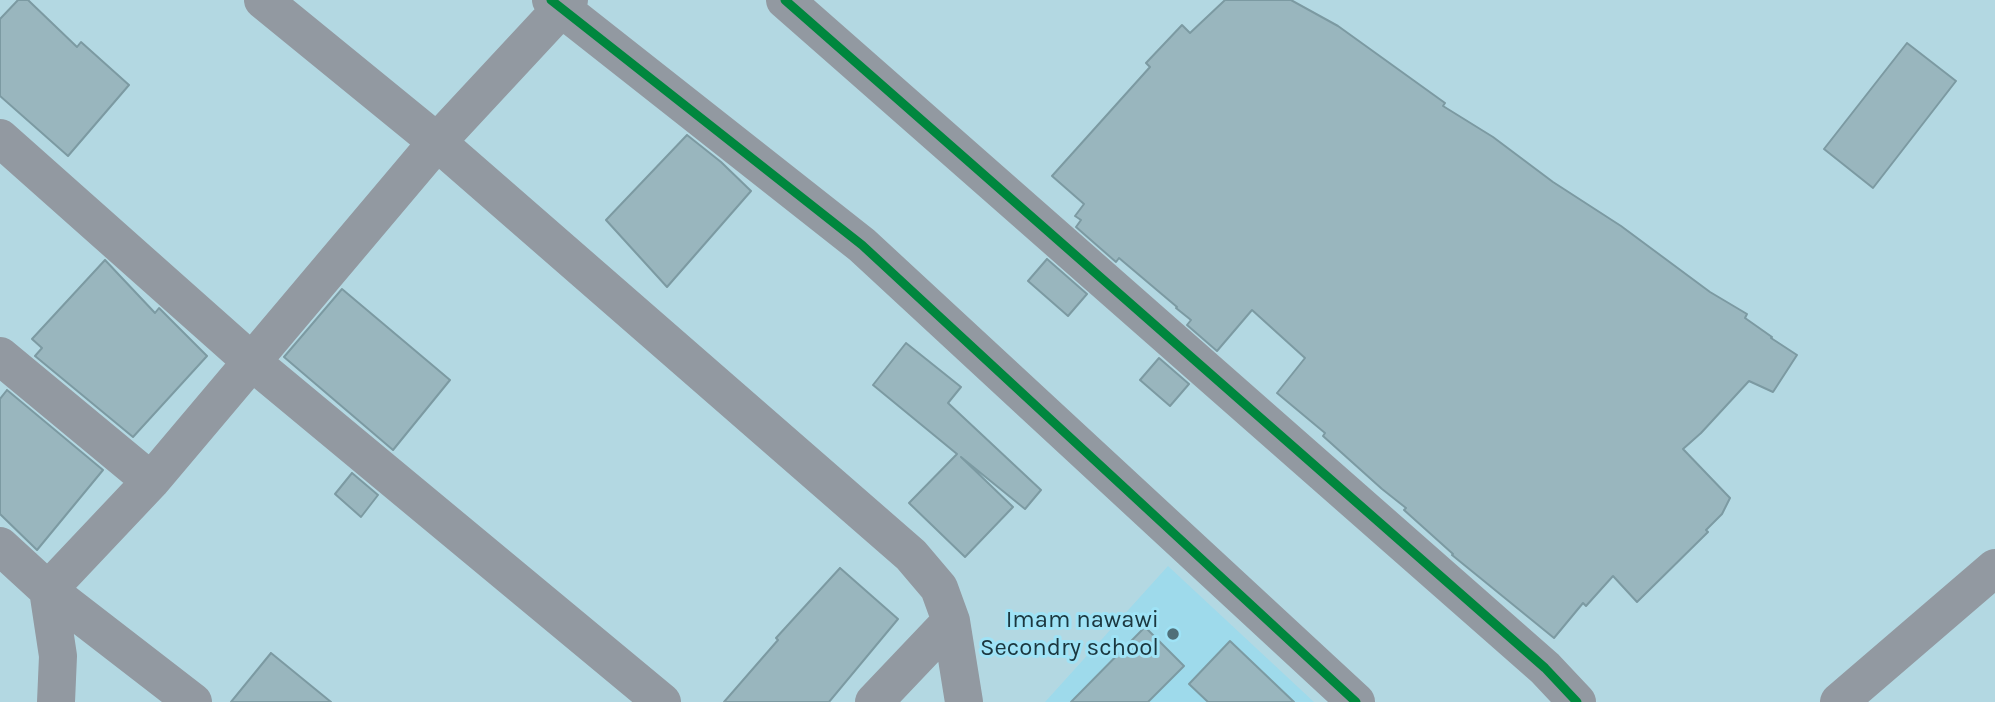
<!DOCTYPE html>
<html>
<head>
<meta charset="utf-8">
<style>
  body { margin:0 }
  canvas { display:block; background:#b3d8e2 }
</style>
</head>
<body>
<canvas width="1995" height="702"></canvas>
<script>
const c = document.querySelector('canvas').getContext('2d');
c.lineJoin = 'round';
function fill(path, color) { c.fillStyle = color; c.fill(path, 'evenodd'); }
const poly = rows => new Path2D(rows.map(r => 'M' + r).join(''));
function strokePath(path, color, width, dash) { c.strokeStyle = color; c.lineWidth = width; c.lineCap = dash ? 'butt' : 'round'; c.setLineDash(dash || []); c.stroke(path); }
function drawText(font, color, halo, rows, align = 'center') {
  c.font = font + ' Karla,sans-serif'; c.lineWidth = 6; c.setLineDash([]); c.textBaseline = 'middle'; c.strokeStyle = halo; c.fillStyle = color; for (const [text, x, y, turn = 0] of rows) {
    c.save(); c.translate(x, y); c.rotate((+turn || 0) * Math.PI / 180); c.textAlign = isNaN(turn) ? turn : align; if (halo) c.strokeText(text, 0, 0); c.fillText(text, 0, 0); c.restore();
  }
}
const built = poly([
  [1168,566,1314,702,1045,702]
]);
const building = poly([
  [18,0,28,0,77,47,81,42,129,85,68,156,0,96,0,19,18,0],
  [1225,0,1291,0,1338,26,1445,103,1443,106,1493,137,1553,182,1621,226,1710,292,1747,314,1745,318,1772,337,1771,338,1797,355,1773,392,1749,381,1701,433,1683,449,1730,498,1722,514,1706,530,1708,532,1637,602,1613,576,1586,606,1583,603,1554,638,1452,555,1453,554,1404,510,1406,508,1382,489,1323,436,1325,433,1277,393,1305,358,1252,310,1217,351,1187,325,1191,320,1176,308,1177,307,1119,258,1116,262,1076,227,1081,220,1075,216,1084,204,1052,176,1150,67,1146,63,1182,25,1190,33,1225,0],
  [1907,43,1956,81,1873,188,1824,149,1907,43],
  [687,135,721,162,751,191,667,287,606,220,687,135],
  [1047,259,1087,294,1068,316,1028,281,1047,259],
  [105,260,155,313,159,308,207,356,133,437,35,356,42,348,32,339,105,260],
  [342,289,450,380,393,450,284,357,342,289],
  [906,343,961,387,948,403,1041,490,1025,509,961,457,1013,507,965,557,909,503,957,454,873,385,906,343],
  [1159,358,1189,384,1170,406,1140,380,1159,358],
  [7,390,103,470,37,550,0,514,0,399,7,390],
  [352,473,378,495,361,517,335,494,352,473],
  [840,568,898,619,829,702,724,702,778,640,776,638,840,568],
  [1145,627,1184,666,1148,702,1071,702,1145,627],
  [1230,641,1294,702,1208,702,1189,684,1230,641],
  [271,653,331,702,231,702,271,653]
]);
const street = poly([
  [263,0,437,142,911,555,939,588,951,621,964,702],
  [551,0,862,245,1356,702],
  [785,0,1545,668,1577,702],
  [0,138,251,361,662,702],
  [0,356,151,481],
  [0,546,48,590,193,702],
  [56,702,58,656,48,590,151,481,437,142,569,0],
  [874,702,951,621],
  [1839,702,1995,568]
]);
const cycleway = poly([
  [551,0,862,245,1356,702],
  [785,0,1545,668,1577,702]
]);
const markers = [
  [1173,634,7,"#506f78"]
];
const poiNames = [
  ["Imam nawawi",1159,620],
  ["Secondry school",1159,648]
];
fill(built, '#9edaeb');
fill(building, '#99b6be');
strokePath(building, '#7c9aa2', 2);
strokePath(street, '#9299a1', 38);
strokePath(cycleway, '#00873e', 9);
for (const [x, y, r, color] of markers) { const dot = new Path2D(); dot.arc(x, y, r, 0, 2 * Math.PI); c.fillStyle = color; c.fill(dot); strokePath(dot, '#9fe3f6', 2.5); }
drawText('24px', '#1b373f', '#9fe3f6', poiNames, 'right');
</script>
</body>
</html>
